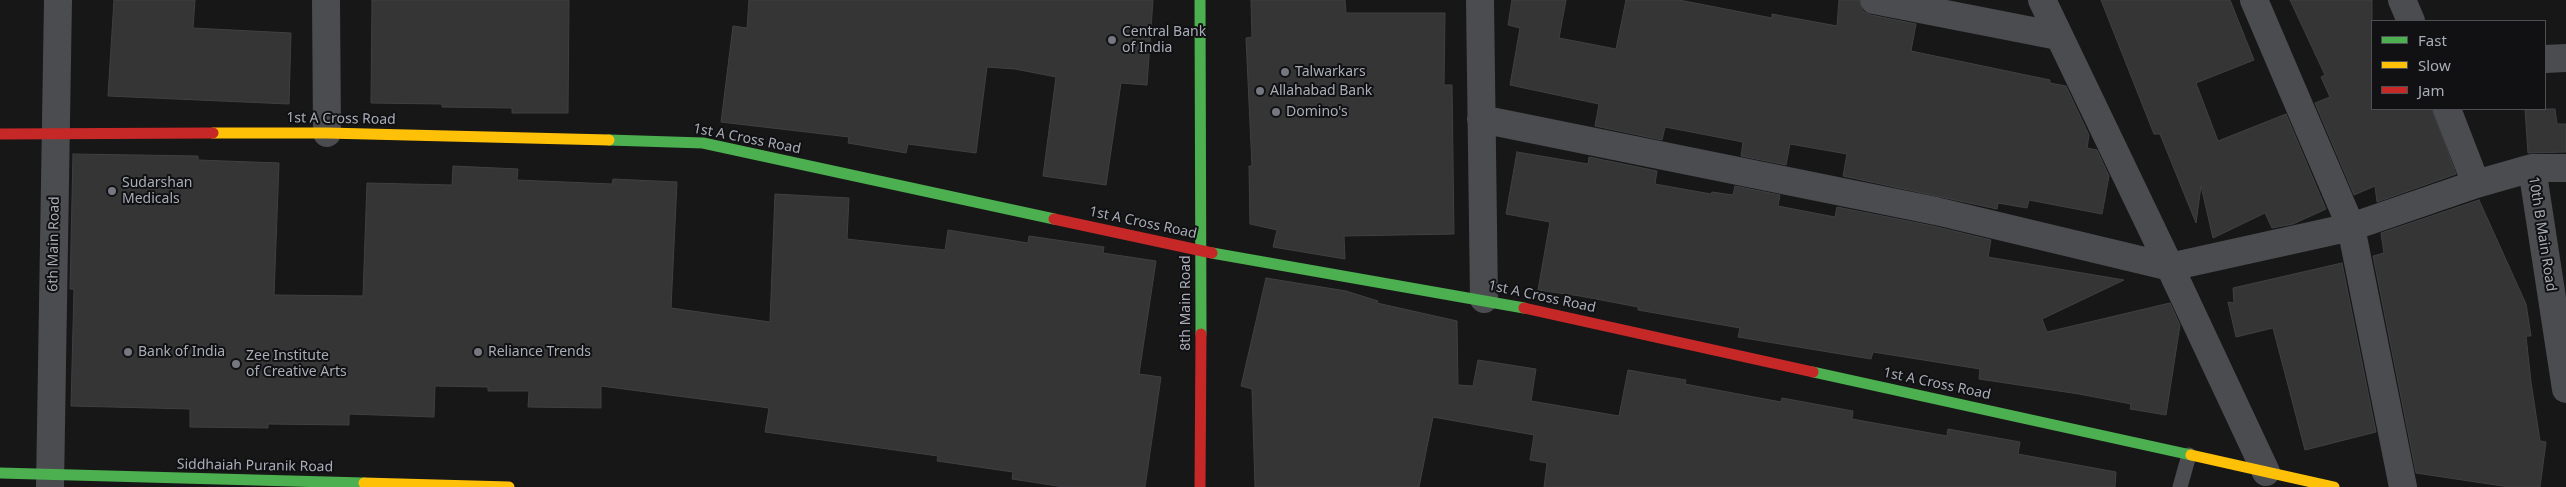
<!DOCTYPE html>
<html>
<head>
<meta charset="utf-8">
<style>
  body { margin:0 }
  #map { position:relative; width:2566px; height:487px; overflow:hidden; background:#171717; font-family:"Noto Sans",sans-serif }
  canvas { display:block }
  .legend { position:absolute; left:2371px; top:20px; width:175px; height:90px; box-sizing:border-box; background:#111113; border:1px solid #4d4f55; margin:0; padding:6px 9px; list-style:none; font-size:15px; color:#a8adb8 }
  .legend li { display:flex; align-items:center; gap:10px; height:25px }
  .legend b { width:25px; border:1px solid #4d4f55 }
</style>
</head>
<body>
<div id="map">
<canvas width="2566" height="487"></canvas>
<ul class="legend">
<li><b style="height:6px;background:#4caf50"></b>Fast</li>
<li><b style="height:6px;background:#ffc107"></b>Slow</li>
<li><b style="height:6px;background:#c62828"></b>Jam</li>
</ul>
</div>
<script>
const c = document.querySelector('canvas').getContext('2d');
c.lineJoin = 'round';
function fill(path, color) { c.fillStyle = color; c.fill(path, 'evenodd'); }
const poly = rows => new Path2D(rows.map(r => 'M' + r).join(''));
function strokePath(path, color, width, dash) { c.strokeStyle = color; c.lineWidth = width; c.lineCap = dash ? 'butt' : 'round'; c.setLineDash(dash || []); c.stroke(path); }
function drawText(font, color, halo, rows, align = 'center') {
  c.font = font + ' "Noto Sans",sans-serif'; c.lineWidth = 4; c.setLineDash([]); c.textBaseline = 'middle'; c.strokeStyle = halo; c.fillStyle = color; for (const [text, x, y, turn = 0] of rows) {
    c.save(); c.translate(x, y); c.rotate((+turn || 0) * Math.PI / 180); c.textAlign = isNaN(turn) ? turn : align; if (halo) c.strokeText(text, 0, 0); c.fillText(text, 0, 0); c.restore();
  }
}
const building = poly([
  [114,0,195,0,193,28,291,33,289,104,108,96,114,0],
  [372,0,569,0,568,113,512,113,512,108,442,107,442,104,371,103,372,0],
  [749,0,1153,0,1147,85,1121,83,1106,185,1043,176,1056,77,1015,69,987,67,976,153,908,144,906,153,848,143,849,137,721,122,733,26,747,28,749,0],
  [1251,0,1345,0,1346,13,1445,13,1444,85,1452,85,1454,234,1344,236,1345,259,1273,247,1277,230,1250,224,1249,166,1252,166,1246,38,1252,37,1251,0],
  [1512,0,1566,0,1559,38,1616,49,1626,0,1679,0,1772,18,1772,14,1837,26,1839,0,1859,0,1863,11,1871,15,1916,24,1911,51,2050,80,2050,83,2066,86,2089,135,2087,148,2097,150,2109,176,2102,214,2029,200,2027,208,1998,203,1997,209,1843,176,1847,154,1790,144,1786,165,1741,156,1743,142,1665,127,1662,140,1595,126,1599,104,1510,85,1520,28,1508,25,1512,0],
  [2101,0,2230,0,2254,60,2196,83,2218,141,2286,114,2326,209,2293,224,2272,228,2265,213,2213,238,2201,186,2196,223,2160,134,2154,134,2101,0],
  [2290,0,2372,0,2372,109,2432,109,2456,174,2377,202,2375,186,2354,195,2315,103,2330,97,2321,77,2325,75,2290,0],
  [2525,109,2555,109,2557,124,2566,124,2566,152,2528,153,2525,109],
  [1517,152,1588,164,1589,157,1657,171,1655,184,1711,194,1712,192,1733,195,1735,186,1780,195,1778,206,1835,217,1837,207,1933,226,1991,240,1988,257,2124,280,2042,319,2047,332,2170,303,2180,325,2166,415,2130,409,2131,404,2079,394,1979,379,1980,369,1873,352,1871,359,1780,344,1738,337,1740,328,1638,310,1638,307,1580,296,1538,290,1550,222,1506,214,1517,152],
  [73,154,198,156,198,160,279,163,274,295,363,296,367,183,452,185,453,166,518,169,517,180,612,184,613,179,677,182,671,308,770,322,775,194,849,198,847,239,945,250,948,230,1028,243,1029,236,1104,247,1103,253,1156,261,1139,374,1161,377,1145,487,1064,487,1012,479,1013,472,937,461,938,456,765,432,769,408,601,386,601,408,528,407,529,391,488,391,488,387,435,386,434,417,349,414,349,425,268,424,268,428,190,427,190,409,71,406,74,289,70,289,73,154],
  [2479,200,2526,304,2531,336,2526,336,2531,382,2540,441,2546,442,2540,487,2509,487,2416,473,2373,256,2384,253,2381,233,2479,200],
  [2342,263,2376,432,2305,450,2273,328,2236,337,2228,302,2234,303,2233,288,2342,263],
  [1266,278,1346,291,1378,301,1377,303,1457,321,1458,385,1473,386,1478,360,1536,369,1531,401,1619,416,1628,370,1686,380,1685,384,1781,402,1782,398,1853,411,1852,419,1947,436,1948,429,2020,442,2018,454,2116,472,2115,487,1544,487,1547,463,1530,460,1534,435,1433,417,1419,487,1255,487,1252,389,1241,386,1266,278]
]);
const lane = poly([
  [2180,487,2189,455]
]);
const street = poly([
  [326,0,327,133],
  [1480,0,1484,299],
  [1874,0,2058,36],
  [2042,0,2170,267],
  [2254,0,2351,227,2403,487],
  [2402,0,2411,21],
  [2545,59,2566,58],
  [2447,109,2476,184],
  [1481,119,1936,211,2170,267],
  [2532,168,2566,389],
  [2266,472,2170,267,2351,227,2476,184,2532,168,2566,168],
  [50,487,58,0]
]);
const fast = poly([
  [1200,0,1201,334],
  [609,140,703,143,1054,219],
  [1212,253,1524,308],
  [1813,372,2191,455],
  [0,473,364,483]
]);
const slow = poly([
  [213,133,327,133,609,140],
  [2191,455,2334,487],
  [364,483,509,487]
]);
const jam = poly([
  [0,134,213,133],
  [1054,219,1212,253],
  [1524,308,1813,372],
  [1200,487,1201,334]
]);
const markers = [
  [1112,40,5,"#757880"],
  [1285,72,5,"#757880"],
  [1260,91,5,"#757880"],
  [1276,112,5,"#757880"],
  [112,191,5,"#757880"],
  [128,352,5,"#757880"],
  [478,352,5,"#757880"],
  [236,364,5,"#757880"]
];
const poiNames = [
  ["Central Bank",1122,32],
  ["of India",1122,48],
  ["Talwarkars",1295,72],
  ["Allahabad Bank",1270,91],
  ["Domino's",1286,112],
  ["Sudarshan",122,183],
  ["Medicals",122,199],
  ["Bank of India",138,352],
  ["Reliance Trends",488,352],
  ["Zee Institute",246,356],
  ["of Creative Arts",246,372]
];
const streetNames = [
  ["1st A Cross Road",341,119,1],
  ["1st A Cross Road",747,139,11],
  ["1st A Cross Road",1143,223,12],
  ["10th B Main Road",2542,234,81],
  ["6th Main Road",54,244,-89],
  ["1st A Cross Road",1542,297,12],
  ["8th Main Road",1186,303,-90],
  ["1st A Cross Road",1937,384,12],
  ["Siddhaiah Puranik Road",255,466,1]
];
fill(building, '#353536');
strokePath(building, '#3f4043', 1);
strokePath(lane, '#4b4c50', 15);
strokePath(street, '#4b4c50', 28);
strokePath(fast, '#4caf50', 11);
strokePath(slow, '#ffc107', 11);
strokePath(jam, '#c62828', 11);
for (const [x, y, r, color] of markers) { const dot = new Path2D(); dot.arc(x, y, r, 0, 2 * Math.PI); c.fillStyle = color; c.fill(dot); strokePath(dot, '#111113', 2); }
drawText('14px', '#a8adb8', '#111113', poiNames, 'left');
drawText('14px', '#a8adb8', '#111113', streetNames);
</script>
</body>
</html>
